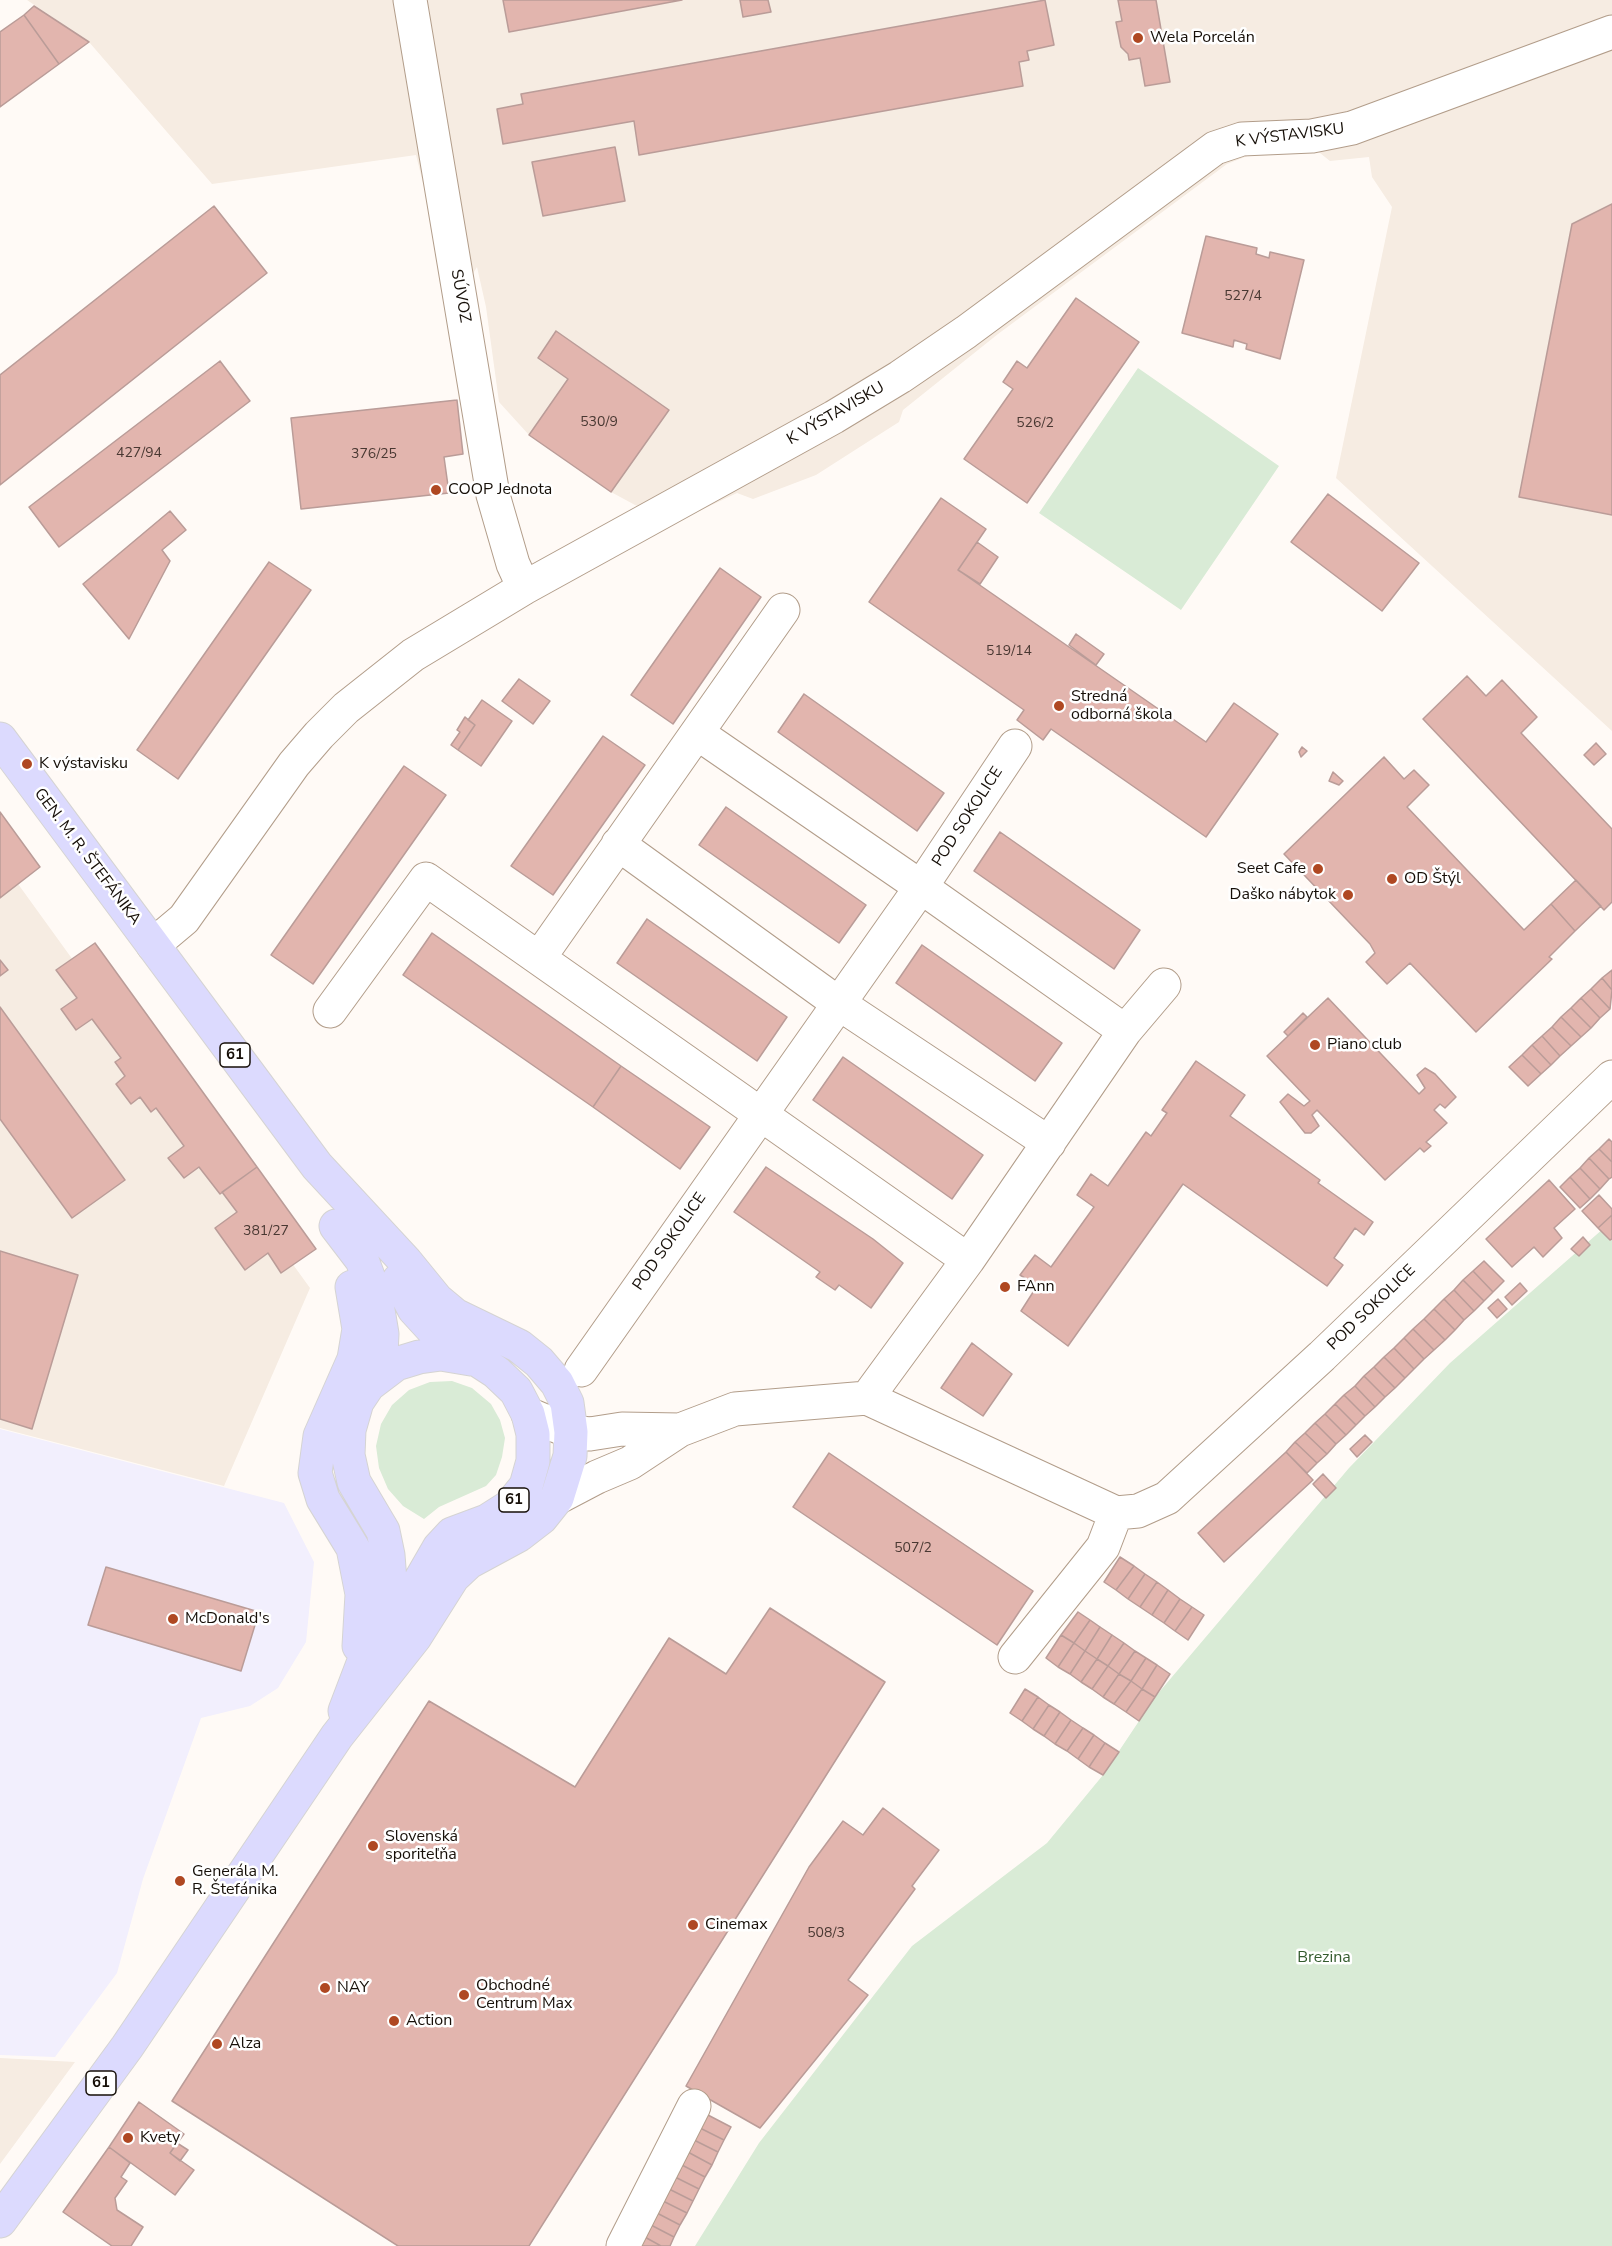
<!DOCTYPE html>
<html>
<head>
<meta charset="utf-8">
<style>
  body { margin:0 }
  canvas { display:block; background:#fffaf6 }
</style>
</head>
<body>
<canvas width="1612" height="2246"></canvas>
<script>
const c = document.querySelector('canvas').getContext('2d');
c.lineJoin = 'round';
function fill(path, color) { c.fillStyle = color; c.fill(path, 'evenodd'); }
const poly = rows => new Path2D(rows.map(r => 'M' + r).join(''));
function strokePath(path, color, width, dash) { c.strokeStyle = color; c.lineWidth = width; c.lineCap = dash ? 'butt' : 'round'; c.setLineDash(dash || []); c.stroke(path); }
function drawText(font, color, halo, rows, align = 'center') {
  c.font = font + ' "Nunito Sans",sans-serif'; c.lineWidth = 5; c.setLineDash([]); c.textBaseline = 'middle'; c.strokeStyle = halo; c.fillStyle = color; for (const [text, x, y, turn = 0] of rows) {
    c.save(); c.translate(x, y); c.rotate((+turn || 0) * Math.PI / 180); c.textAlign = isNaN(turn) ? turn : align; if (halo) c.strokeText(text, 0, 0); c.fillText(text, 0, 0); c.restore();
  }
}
const commercial = poly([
  [0,1429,284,1503,314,1562,306,1642,278,1688,250,1706,201,1718,143,1879,117,1973,55,2057,0,2055]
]);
const built = poly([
  [27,0,1612,0,1612,731,1336,478,1392,207,1372,177,1369,157,1330,161,1315,149,1260,151,1227,164,998,334,903,410,899,422,866,443,816,475,753,499,737,493,678,521,635,505,611,492,669,410,556,332,538,358,568,379,529,435,499,402,486,307,477,267,461,293,442,259,416,155,212,184,89,42],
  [0,859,310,1288,224,1486,0,1428],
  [0,2058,75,2062,0,2164]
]);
const green = poly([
  [1138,368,1279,466,1181,610,1039,513],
  [1612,1221,1612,2246,695,2246,759,2143,912,1946,1047,1843,1103,1775,1155,1697,1349,1468,1450,1363],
  [452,1381,472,1388,491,1404,500,1420,505,1438,502,1457,496,1475,486,1486,439,1507,424,1519,403,1506,388,1489,379,1468,376,1446,381,1424,392,1405,409,1390,430,1382]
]);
const building = poly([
  [503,0,682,0,509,32,503,0],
  [740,0,768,0,771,12,743,17,740,0],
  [1045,0,1054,45,1027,51,1029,60,1019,62,1023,86,639,155,634,121,503,144,497,109,523,104,521,94,1045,0],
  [1118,0,1156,0,1170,82,1145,86,1140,58,1129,60,1128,54,1121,47,1116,22,1122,21,1118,0],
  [34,6,89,42,59,64,24,15,34,6],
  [24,15,59,64,0,107,0,32,24,15],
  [615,147,625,201,543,216,532,162,615,147],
  [1612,204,1612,515,1519,497,1572,224,1612,204],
  [214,206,267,273,0,485,0,375,214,206],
  [1206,236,1257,248,1256,254,1269,258,1270,252,1304,260,1280,359,1246,349,1247,344,1234,340,1233,347,1182,333,1206,236],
  [1076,298,1139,342,1027,503,964,459,1013,389,1003,382,1017,361,1027,368,1076,298],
  [556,331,669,410,611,492,529,435,568,379,538,358,556,331],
  [220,361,250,401,59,547,29,507,220,361],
  [457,400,463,454,444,457,449,493,301,509,291,418,457,400],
  [1328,494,1419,563,1382,611,1291,542,1328,494],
  [941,498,986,529,958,570,1206,742,1234,703,1278,734,1206,837,1051,729,1043,740,1017,720,1024,710,869,602,941,498],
  [170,511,186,530,162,550,170,561,129,639,83,584,170,511],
  [977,542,998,557,980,584,958,570,977,542],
  [269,562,311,590,178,779,137,750,269,562],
  [720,568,761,597,673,724,631,695,720,568],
  [1076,634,1104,654,1096,665,1069,645,1076,634],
  [1467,676,1486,696,1502,680,1537,717,1521,733,1612,829,1612,902,1604,910,1423,719,1467,676],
  [519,679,550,701,533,724,502,701,519,679],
  [804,694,944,793,917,831,778,732,804,694],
  [482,700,512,721,481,766,458,750,475,725,468,720,482,700],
  [465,717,475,725,458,750,451,745,460,732,457,730,465,717],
  [603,736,645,765,553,895,511,866,603,736],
  [1596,743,1606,754,1594,765,1584,755,1596,743],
  [1302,747,1307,751,1301,757,1299,752,1302,747],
  [1384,757,1404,779,1414,770,1429,785,1407,807,1524,930,1551,904,1575,931,1549,957,1552,959,1476,1032,1410,963,1387,984,1366,962,1375,953,1370,944,1284,854,1384,757],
  [404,766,446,795,313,984,271,955,404,766],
  [1333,772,1343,781,1339,785,1329,781,1333,772],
  [726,807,866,905,839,943,699,845,726,807],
  [0,812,40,867,0,898,0,812],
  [1000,832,1140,930,1114,969,974,871,1000,832],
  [1576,880,1601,906,1575,931,1551,904,1576,880],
  [647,919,787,1017,757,1061,617,963,647,919],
  [432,933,621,1066,593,1107,403,975,432,933],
  [95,943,257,1167,220,1194,199,1167,184,1178,168,1158,184,1146,156,1108,151,1112,140,1097,131,1104,116,1084,125,1076,115,1062,121,1058,92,1019,76,1030,61,1009,77,998,56,970,95,943],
  [922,945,1062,1043,1035,1081,896,983,922,945],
  [0,960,8,970,0,976,0,960],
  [1612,970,1612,990,1602,978,1612,970],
  [1602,978,1612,990,1610,1009,1591,989,1602,978],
  [1591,989,1610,1009,1600,1018,1581,998,1591,989],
  [1328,998,1419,1094,1425,1088,1417,1075,1425,1068,1435,1074,1456,1097,1445,1108,1440,1104,1434,1110,1447,1123,1426,1142,1431,1146,1424,1152,1420,1148,1385,1180,1317,1110,1312,1115,1319,1126,1311,1133,1305,1133,1280,1102,1288,1094,1304,1106,1310,1101,1267,1056,1328,998],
  [1581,998,1600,1018,1591,1028,1571,1008,1581,998],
  [0,1007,125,1180,72,1218,0,1119,0,1007],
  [1571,1008,1591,1028,1581,1037,1561,1017,1571,1008],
  [1303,1013,1307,1017,1288,1036,1284,1032,1303,1013],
  [1561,1017,1581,1037,1571,1046,1552,1027,1561,1017],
  [1552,1027,1571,1046,1560,1056,1542,1036,1552,1027],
  [1542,1036,1560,1056,1551,1065,1532,1045,1542,1036],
  [1532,1045,1551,1065,1541,1074,1522,1055,1532,1045],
  [1522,1055,1541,1074,1528,1086,1509,1067,1522,1055],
  [843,1057,983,1155,952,1199,813,1100,843,1057],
  [1196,1061,1245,1095,1230,1116,1320,1180,1318,1183,1373,1222,1364,1235,1355,1228,1334,1258,1343,1265,1327,1286,1183,1184,1068,1346,1021,1311,1037,1286,1020,1275,1035,1255,1051,1267,1094,1207,1077,1195,1091,1174,1108,1186,1146,1132,1151,1136,1160,1123,1167,1113,1162,1110,1196,1061],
  [621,1066,710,1127,680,1169,593,1107,621,1066],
  [1609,1139,1612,1142,1612,1162,1599,1149,1609,1139],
  [1599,1149,1612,1162,1612,1177,1609,1179,1589,1158,1599,1149],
  [1589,1158,1609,1179,1600,1189,1580,1168,1589,1158],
  [257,1167,316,1249,281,1273,268,1253,245,1270,215,1228,237,1212,222,1192,257,1167],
  [766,1167,873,1239,903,1263,871,1308,839,1285,835,1290,816,1277,820,1272,734,1212,766,1167],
  [1580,1168,1600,1189,1590,1199,1570,1177,1580,1168],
  [1570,1177,1590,1199,1580,1208,1560,1187,1570,1177],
  [1549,1180,1575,1209,1554,1228,1562,1238,1543,1257,1534,1247,1512,1267,1486,1239,1549,1180],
  [1599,1195,1612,1209,1612,1215,1598,1228,1582,1211,1599,1195],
  [1612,1215,1612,1239,1610,1240,1598,1228,1612,1215],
  [1583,1237,1590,1245,1579,1256,1571,1249,1583,1237],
  [0,1251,78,1275,32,1429,0,1419,0,1251],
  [1484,1261,1504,1281,1493,1292,1473,1271,1484,1261],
  [1473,1271,1493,1292,1484,1301,1463,1280,1473,1271],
  [1463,1280,1484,1301,1474,1311,1454,1290,1463,1280],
  [1520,1283,1527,1291,1512,1305,1505,1297,1520,1283],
  [1454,1290,1474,1311,1464,1320,1444,1299,1454,1290],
  [1444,1299,1464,1320,1455,1330,1434,1309,1444,1299],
  [1498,1299,1507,1309,1497,1318,1488,1308,1498,1299],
  [1434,1309,1455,1330,1445,1340,1424,1319,1434,1309],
  [1424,1319,1445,1340,1434,1350,1413,1329,1424,1319],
  [1413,1329,1434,1350,1424,1359,1404,1338,1413,1329],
  [1404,1338,1424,1359,1414,1369,1394,1348,1404,1338],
  [972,1343,1012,1374,983,1416,941,1388,972,1343],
  [1394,1348,1414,1369,1405,1378,1384,1357,1394,1348],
  [1384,1357,1405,1378,1395,1388,1374,1367,1384,1357],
  [1374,1367,1395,1388,1385,1397,1364,1376,1374,1367],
  [1364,1376,1385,1397,1375,1407,1355,1386,1364,1376],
  [1355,1386,1375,1407,1365,1416,1344,1395,1355,1386],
  [1344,1395,1365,1416,1356,1425,1335,1404,1344,1395],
  [1335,1404,1356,1425,1346,1435,1325,1414,1335,1404],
  [1325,1414,1346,1435,1336,1444,1315,1423,1325,1414],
  [1315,1423,1336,1444,1327,1454,1305,1433,1315,1423],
  [1305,1433,1327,1454,1317,1463,1295,1442,1305,1433],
  [1365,1435,1372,1442,1357,1457,1350,1449,1365,1435],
  [1295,1442,1317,1463,1307,1473,1286,1452,1295,1442],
  [1286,1452,1313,1480,1224,1562,1198,1533,1286,1452],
  [829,1453,1033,1591,997,1645,793,1507,829,1453],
  [1323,1474,1336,1488,1326,1498,1313,1484,1323,1474],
  [1120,1557,1134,1566,1116,1590,1104,1582,1120,1557],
  [1134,1566,1145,1574,1128,1599,1116,1590,1134,1566],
  [106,1567,259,1612,241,1671,88,1625,106,1567],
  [1145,1574,1157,1582,1140,1607,1128,1599,1145,1574],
  [1157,1582,1168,1590,1152,1615,1140,1607,1157,1582],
  [1168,1590,1180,1599,1164,1623,1152,1615,1168,1590],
  [1180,1599,1192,1607,1175,1631,1164,1623,1180,1599],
  [1192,1607,1204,1615,1188,1640,1175,1631,1192,1607],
  [770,1608,885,1682,529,2246,398,2246,172,2101,429,1701,575,1787,669,1638,726,1674,770,1608],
  [1078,1612,1090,1620,1074,1643,1061,1635,1078,1612],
  [1090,1620,1100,1627,1085,1651,1074,1643,1090,1620],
  [1100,1627,1112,1635,1097,1659,1085,1651,1100,1627],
  [1061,1635,1074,1643,1058,1667,1046,1658,1061,1635],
  [1112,1635,1124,1643,1108,1666,1097,1659,1112,1635],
  [1074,1643,1085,1651,1070,1674,1058,1667,1074,1643],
  [1124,1643,1135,1651,1119,1674,1108,1666,1124,1643],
  [1085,1651,1097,1659,1081,1682,1070,1674,1085,1651],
  [1135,1651,1146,1658,1131,1681,1119,1674,1135,1651],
  [1146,1658,1157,1665,1142,1689,1131,1681,1146,1658],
  [1097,1659,1108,1666,1092,1689,1081,1682,1097,1659],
  [1157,1665,1170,1674,1155,1697,1142,1689,1157,1665],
  [1108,1666,1119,1674,1103,1697,1092,1689,1108,1666],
  [1119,1674,1131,1681,1114,1704,1103,1697,1119,1674],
  [1131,1681,1142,1689,1126,1712,1114,1704,1131,1681],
  [1025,1689,1038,1697,1022,1721,1010,1713,1025,1689],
  [1142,1689,1155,1697,1139,1721,1126,1712,1142,1689],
  [1038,1697,1049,1705,1033,1729,1022,1721,1038,1697],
  [1049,1705,1060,1712,1044,1736,1033,1729,1049,1705],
  [1060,1712,1071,1720,1055,1744,1044,1736,1060,1712],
  [1071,1720,1083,1728,1067,1751,1055,1744,1071,1720],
  [1083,1728,1094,1735,1078,1759,1067,1751,1083,1728],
  [1094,1735,1105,1743,1089,1767,1078,1759,1094,1735],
  [1105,1743,1119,1752,1103,1775,1089,1767,1105,1743],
  [883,1808,939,1850,912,1886,915,1889,848,1980,868,1995,760,2128,686,2086,809,1867,843,1821,863,1835,883,1808],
  [139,2102,184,2134,170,2153,194,2170,175,2195,109,2147,139,2102],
  [706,2114,731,2127,724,2140,698,2127,706,2114],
  [698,2127,724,2140,718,2152,692,2139,698,2127],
  [692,2139,718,2152,712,2165,686,2151,692,2139],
  [177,2143,188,2150,180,2161,170,2153,177,2143],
  [109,2147,130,2163,121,2177,127,2181,115,2198,117,2210,143,2227,131,2246,112,2246,63,2212,109,2147],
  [686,2151,712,2165,705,2177,680,2164,686,2151],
  [680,2164,705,2177,699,2189,673,2176,680,2164],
  [673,2176,699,2189,693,2201,667,2188,673,2176],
  [667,2188,693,2201,687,2213,661,2200,667,2188],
  [661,2200,687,2213,680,2225,655,2212,661,2200],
  [655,2212,680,2225,674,2237,649,2224,655,2212],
  [649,2224,674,2237,670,2246,661,2246,643,2236,649,2224],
  [643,2236,661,2246,637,2246,643,2236]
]);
const minor = poly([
  [410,0,493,495,513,564,524,588],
  [697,733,921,887,1125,1031],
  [618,844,838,1003,1049,1143],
  [153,945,184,919,294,764,319,735,346,708,413,655,524,588,834,417,900,377,966,332,1215,148,1242,139,1312,136,1352,128,1612,32],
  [539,958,783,610],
  [330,1011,426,879,968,1260],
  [581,1370,921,887,1015,746],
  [867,1398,968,1260,1125,1031,1164,985],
  [528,1414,571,1432,590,1434,622,1429,680,1430],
  [557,1498,597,1477,630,1463,680,1430,735,1409,867,1398,1116,1513,1138,1511,1167,1498,1322,1356,1612,1077],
  [1015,1657,1103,1547,1116,1513],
  [623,2246,694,2106]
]);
const major = poly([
  [0,739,317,1166,406,1262,437,1300,455,1315,519,1346,539,1362,557,1383,567,1403,571,1432,570,1456,557,1498,541,1518,519,1535,469,1562,453,1577,415,1637,337,1736,127,2047,0,2221],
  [336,1226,362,1260,376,1298,382,1334,381,1355,369,1384,357,1402,349,1430,348,1455,354,1482,383,1531,388,1555,390,1581,382,1614,345,1711],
  [352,1287,359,1329,354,1359,320,1436,315,1473,323,1499,353,1548,362,1594,359,1646],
  [367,1386,396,1364,419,1357,441,1354,471,1359],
  [394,1643,413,1593,439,1548,452,1534,487,1521,509,1507,526,1486,533,1461,533,1434,528,1414,516,1391,496,1372,436,1333,414,1309,399,1280]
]);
const markers = [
  [1138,38,6,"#af4822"],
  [436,490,6,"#af4822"],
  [1059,706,6,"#af4822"],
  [27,764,6,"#af4822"],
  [1318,869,6,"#af4822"],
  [1392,879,6,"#af4822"],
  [1348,895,6,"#af4822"],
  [1315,1045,6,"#af4822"],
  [1005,1287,6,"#af4822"],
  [173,1619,6,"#af4822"],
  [373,1846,6,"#af4822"],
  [180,1881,6,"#af4822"],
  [693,1925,6,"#af4822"],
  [325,1988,6,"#af4822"],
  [464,1995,6,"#af4822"],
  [394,2021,6,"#af4822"],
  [217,2044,6,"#af4822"],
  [128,2138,6,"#af4822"]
];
const numberNames = [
  ["527/4",1243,297],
  ["530/9",599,423],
  ["526/2",1035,424],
  ["427/94",139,454],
  ["376/25",374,455],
  ["519/14",1009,652],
  ["381/27",266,1232],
  ["507/2",913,1549],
  ["508/3",826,1934]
];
const shields = [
  [235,1055,30],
  [514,1500,30],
  [101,2083,30]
];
const shieldNames = [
  ["61",235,1055],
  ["61",514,1500],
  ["61",101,2083]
];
const poiNames = [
  ["Wela Porcelán",1150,38],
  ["COOP Jednota",448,490],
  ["Stredná",1071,697],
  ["odborná škola",1071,715],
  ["K výstavisku",39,764],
  ["Seet Cafe",1306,869,"right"],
  ["OD Štýl",1404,879],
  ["Daško nábytok",1336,895,"right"],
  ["Piano club",1327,1045],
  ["FAnn",1017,1287],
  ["McDonald's",185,1619],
  ["Slovenská",385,1837],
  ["sporiteľňa",385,1855],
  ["Generála M.",192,1872],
  ["R. Štefánika",192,1890],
  ["Cinemax",705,1925],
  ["Obchodné",476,1986],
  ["Centrum Max",476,2004],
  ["NAY",337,1988],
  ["Action",406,2021],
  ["Alza",229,2044],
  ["Kvety",140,2138]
];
const streetNames = [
  ["K VÝSTAVISKU",1290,136,-7],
  ["SÚVOZ",460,296,80],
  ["K VÝSTAVISKU",836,414,-30],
  ["POD SOKOLICE",968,817,-57],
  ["GEN. M. R. ŠTEFÁNIKA",87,857,53],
  ["POD SOKOLICE",670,1242,-55],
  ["POD SOKOLICE",1372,1308,-44]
];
const parkNames = [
  ["Brezina",1324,1958]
];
fill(commercial, '#f2effd');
fill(built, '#f6ece2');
fill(green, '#d9ebd6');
fill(building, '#e2b5ae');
strokePath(building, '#ba9c98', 1.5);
strokePath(minor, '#b29d8a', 35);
strokePath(major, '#d5d4d3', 35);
strokePath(minor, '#fff', 33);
strokePath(major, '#dcdafe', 33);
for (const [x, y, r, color] of markers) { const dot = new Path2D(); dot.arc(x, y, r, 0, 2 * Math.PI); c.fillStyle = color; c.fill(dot); strokePath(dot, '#fff', 2); }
drawText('14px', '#493832', null, numberNames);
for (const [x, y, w] of shields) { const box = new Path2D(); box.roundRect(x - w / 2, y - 12, w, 24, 4.5); c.fillStyle = '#fff'; c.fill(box); strokePath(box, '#160f08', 1.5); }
drawText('bold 15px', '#160f08', null, shieldNames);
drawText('16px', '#160f08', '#fff', poiNames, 'left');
drawText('16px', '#160f08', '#fff', streetNames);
drawText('16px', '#345b2e', '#fff', parkNames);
</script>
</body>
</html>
